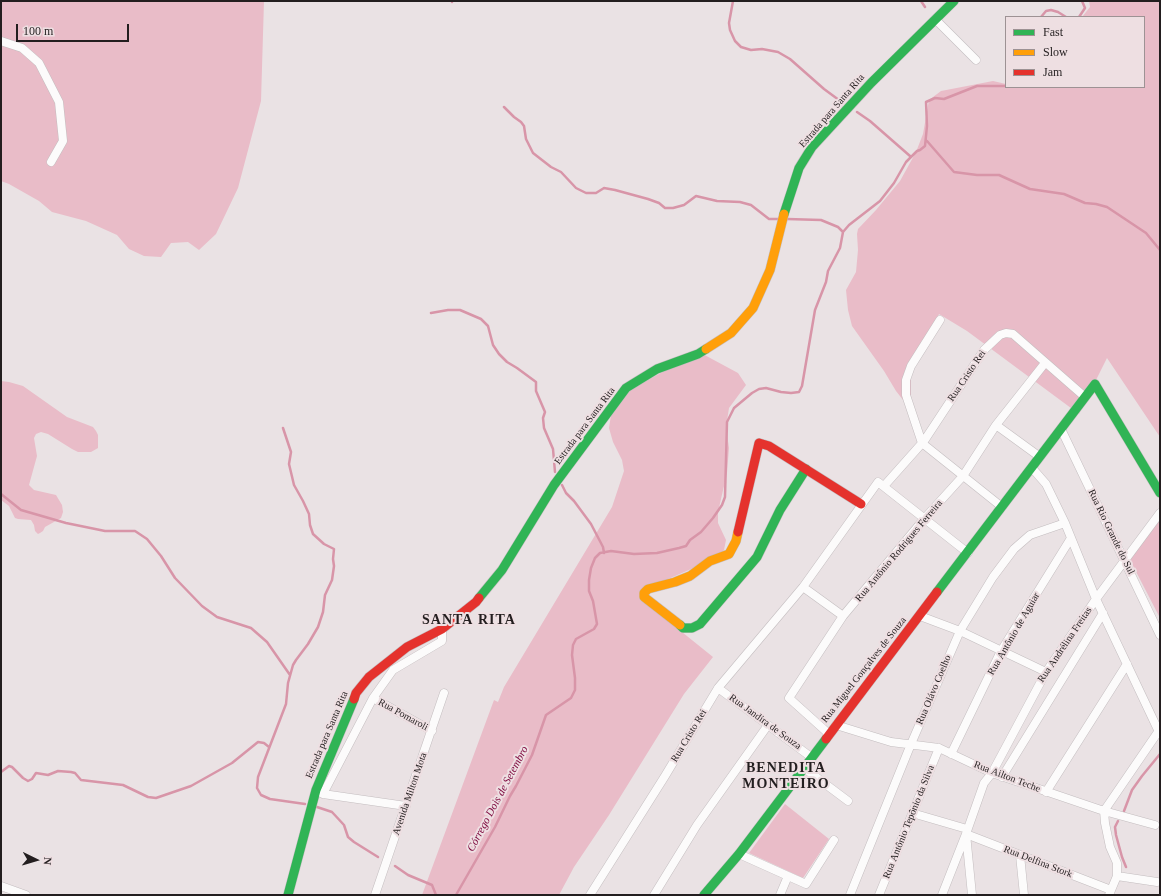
<!DOCTYPE html>
<html>
<head>
<meta charset="utf-8">
<style>
  body { margin:0 }
  #map { position:relative; width:1161px; height:896px; overflow:hidden; background:#eae2e4; font-family:Georgia,serif }
  canvas { display:block }
  .frame { position:absolute; inset:0; border:2px solid #231e1f; pointer-events:none }
  .legend { position:absolute; left:1005px; top:16px; width:140px; height:72px; box-sizing:border-box; background:#eedfe2; border:1px solid #9d9294; margin:0; padding:5px 7px; list-style:none; font-size:12px; color:#231e1f }
  .legend li { display:flex; align-items:center; gap:8px; height:20px }
  .legend b { width:20px; border:1px solid #9d9294 }
  .north { position:absolute; left:16px; top:840px; width:40px; height:40px; -webkit-text-stroke:3px #eedfe2; paint-order:stroke; rotate:95deg; font-size:11px; font-weight:700; line-height:16px; text-align:center; color:#231e1f }
  .north::after { content:''; display:block; margin:auto; width:14px; height:18px; background:#231e1f; clip-path:polygon(50% 0,100% 100%,50% 72%,0 100%) }
  .scale { position:absolute; left:16px; top:24px; width:113px; height:18px; box-sizing:border-box; border:2px solid #231e1f; border-top:0; padding-left:5px; font-size:12px; line-height:14px; white-space:nowrap; color:#231e1f; -webkit-text-stroke:3px #eedfe2; paint-order:stroke }
</style>
</head>
<body>
<div id="map">
<canvas width="1161" height="896"></canvas>
<div class="frame"></div>
<ul class="legend">
<li><b style="height:5px;background:#30b455"></b>Fast</li>
<li><b style="height:5px;background:#ff9f0a"></b>Slow</li>
<li><b style="height:5px;background:#e5322d"></b>Jam</li>
</ul>
<div class="north">N</div>
<div class="scale">100 m</div>
</div>
<script>
const c = document.querySelector('canvas').getContext('2d');
c.lineJoin = 'round';
function fill(path, color) { c.fillStyle = color; c.fill(path, 'evenodd'); }
const poly = rows => new Path2D(rows.map(r => 'M' + r).join(''));
function strokePath(path, color, width, dash) { c.strokeStyle = color; c.lineWidth = width; c.lineCap = dash ? 'butt' : 'round'; c.setLineDash(dash || []); c.stroke(path); }
function drawText(font, color, halo, rows, align = 'center') {
  c.font = font + ' Georgia,serif'; c.lineWidth = 4; c.setLineDash([]); c.textBaseline = 'middle'; c.strokeStyle = halo; c.fillStyle = color; for (const [text, x, y, turn = 0] of rows) {
    c.save(); c.translate(x, y); c.rotate((+turn || 0) * Math.PI / 180); c.textAlign = isNaN(turn) ? turn : align; if (halo) c.strokeText(text, 0, 0); c.fillText(text, 0, 0); c.restore();
  }
}
const green = poly([
  [1,1,264,1,261,101,238,188,216,234,199,250,188,242,171,243,161,257,144,256,129,249,117,235,86,221,52,212,39,201,9,184,1,181],
  [1089,1,1160,1,1160,437,1107,358,1079,414,967,331,939,314,915,364,911,376,911,404,907,405,896,391,884,371,852,326,848,310,846,290,856,272,858,250,857,234,858,229,876,210,900,181,916,152,923,134,929,100,941,91,993,81,1006,84,1006,87,1144,87,1144,17,1082,17,1090,7],
  [699,352,738,373,746,385,729,408,726,427,729,448,727,473,718,512,718,523,726,540,724,550,714,559,643,590,672,624,713,657,684,694,609,815,574,867,559,895,422,895,494,700,498,702,504,687,612,507,624,471,622,460,613,442,609,428,611,415,628,391],
  [1,381,9,382,23,386,67,417,93,427,96,431,98,435,98,448,91,452,78,452,72,449,48,434,41,432,36,434,34,438,37,456,29,485,34,490,56,495,62,505,63,512,61,518,45,527,43,531,40,533,38,534,35,531,34,525,31,520,18,519,15,518,9,506,1,500],
  [1160,518,1160,618,1130,560],
  [785,804,829,839,803,878,749,853]
]);
const stream = poly([
  [733,1,729,23,730,30,735,41,741,47,751,50,762,49,778,52,790,59,824,89,843,103],
  [921,1,925,7],
  [452,2,452,1],
  [1041,17,1046,11,1051,10,1058,12,1066,17],
  [1079,17,1085,8,1082,1],
  [504,107,514,117,521,122,524,126,526,139,533,153,551,167,561,172,576,188,586,193,596,193,604,188,615,190,648,199,659,203,665,208,673,208,684,205,696,196,717,201,740,202,751,205,769,219,780,219],
  [857,112,870,121,910,156],
  [927,141,954,172,977,175,999,175,1030,189,1064,194,1085,203,1096,204,1107,207,1146,233,1160,250],
  [787,219,821,220,838,227,843,232],
  [431,313,448,310,460,310,481,319,488,326,493,345,499,354,507,362,517,368,536,382,536,391,545,412,543,418,544,428,553,449,555,472],
  [283,428,291,452,289,464,294,485,303,501,309,514,310,525,313,534,324,544,334,549,333,559,334,566,332,580,325,595,323,612,318,627,308,644,296,660,293,665,288,683,286,704,258,777,257,788,261,795,270,799,305,804],
  [562,485,566,493,574,501,591,524,603,547,604,553],
  [1,494,21,510,66,523,105,531,135,531,147,539,161,556,175,578,202,606,217,617,251,628,267,642,290,675],
  [1,772,9,766,12,767,23,778,28,781,32,779,36,773,48,775,58,771,71,772,75,773,81,780,123,785,148,797,156,798,191,786,232,763,258,742,264,743,269,747],
  [317,807,332,812,344,825,348,837,354,842,378,857],
  [1124,811,1132,790,1142,776,1160,754],
  [1118,821,1115,827,1116,835,1122,857,1126,867],
  [395,866,408,875,432,885,436,895],
  [456,895,495,827,510,796,516,786,532,755,546,715,571,698,575,690,575,678,572,655,573,645,576,639,594,629,597,624,593,601,589,591,589,580,591,568,595,558,600,553,611,551,634,554,657,553,679,548,686,546,690,540,701,532,713,518,722,505,725,497,727,422,734,408,752,393,759,389,766,388,781,392,791,393,799,392,802,386,815,310,826,282,828,271,840,248,843,232,849,225,880,201,894,183,906,162,917,151,920,150,925,146,927,126,926,102,935,98,944,99,977,86,1006,86]
]);
const street = poly([
  [935,19,976,60],
  [1,41,22,48,39,63,59,102,63,141,51,162],
  [940,320,911,366,906,380,906,395,922,443,1002,507],
  [996,425,1040,457],
  [1061,429,1160,635],
  [1032,468,1046,484,1065,523,1096,599,1160,734],
  [884,486,924,441,984,350,1000,335,1006,333,1013,334,1085,397],
  [803,587,843,616],
  [920,616,960,631,1046,672],
  [718,688,811,757],
  [373,698,432,731],
  [836,725,891,742,939,748,992,773,1104,811,1155,825],
  [829,734,789,698,843,616,924,519,963,476,996,425,1045,363],
  [951,754,1001,651,1071,538],
  [804,768,848,801],
  [1002,777,1103,613],
  [316,790,323,794,373,698,393,670,442,641,442,629],
  [1046,792,1127,664],
  [323,794,406,806],
  [912,813,967,829],
  [739,854,788,876,780,895],
  [1020,855,1024,895],
  [788,876,806,884,834,840],
  [1117,876,1157,882],
  [1,886,26,895],
  [375,895,444,693],
  [590,895,665,776,718,688,803,587,878,482,968,553],
  [654,895,697,825,768,725],
  [850,895,911,744,960,631,993,577,1014,549,1030,535,1065,523],
  [879,895,939,748],
  [942,895,966,834,984,783,992,773,1046,672,1096,599,1160,513],
  [972,895,966,834,1111,890],
  [1109,895,1117,876,1117,863,1110,847,1105,823,1104,811,1160,729]
]);
const fast = poly([
  [784,214,799,168,812,147,871,83,954,1],
  [937,592,1095,384,1160,493],
  [479,598,502,570,554,485,626,388,657,369,698,354,706,349],
  [680,625,683,628,692,628,700,624,757,557,780,510,806,469],
  [288,895,316,790,354,699],
  [704,895,739,854,826,739]
]);
const slow = poly([
  [706,349,731,333,753,308,770,270,784,214],
  [680,625,644,597,644,593,648,589,675,582,690,576,710,561,729,554,736,541,738,532]
]);
const jam = poly([
  [738,532,759,443,769,446,861,504],
  [354,699,356,693,369,677,407,647,442,629,476,602,479,598],
  [826,739,937,592]
]);
const streetNames = [
  ["Estrada para Santa Rita",832,111,-49],
  ["Rua Cristo Rei",967,376,-56],
  ["Estrada para Santa Rita",585,426,-53],
  ["Rua Rio Grande do Sul",1111,532,64],
  ["Rua Antônio Rodrigues Ferreira",899,551,-50],
  ["Rua Antônio de Aguiar",1014,634,-60],
  ["Rua Andrélina Freitas",1065,645,-56],
  ["Rua Miguel Gonçalves de Souza",864,670,-52],
  ["Rua Olávo Coelho",934,690,-67],
  ["Rua Pomaroli",403,715,29],
  ["Rua Jandira de Souza",765,722,36],
  ["Estrada para Santa Rita",327,735,-67],
  ["Rua Cristo Rei",689,736,-59],
  ["Rua Ailton Teche",1007,777,21],
  ["Avenida Milton Mota",410,794,-71],
  ["Rua Antônio Tepônio da Silva",909,822,-68],
  ["Rua Delfina Stork",1038,862,21]
];
const waterNames = [
  ["Córrego Dois de Setembro",498,799,-62]
];
const districtNames = [
  ["SANTA RITA",469,620],
  ["BENEDITA",786,768],
  ["MONTEIRO",786,784]
];
fill(green, '#e9bcc8');
strokePath(stream, '#d895a8', 2.5);
strokePath(street, '#c3bdbf', 9);
strokePath(fast, '#c3bdbf', 10);
strokePath(slow, '#c3bdbf', 10);
strokePath(jam, '#c3bdbf', 10);
strokePath(street, '#fcfbfb', 8);
strokePath(fast, '#30b455', 9);
strokePath(slow, '#ff9f0a', 9);
strokePath(jam, '#e5322d', 9);
drawText('10px', '#231e1f', '#eedfe2', streetNames);
drawText('italic 11px', '#7c053c', '#eedfe2', waterNames);
c.letterSpacing = '1px';
drawText('bold 14px', '#231e1f', '#eedfe2', districtNames);
c.letterSpacing = '0px';
</script>
</body>
</html>
